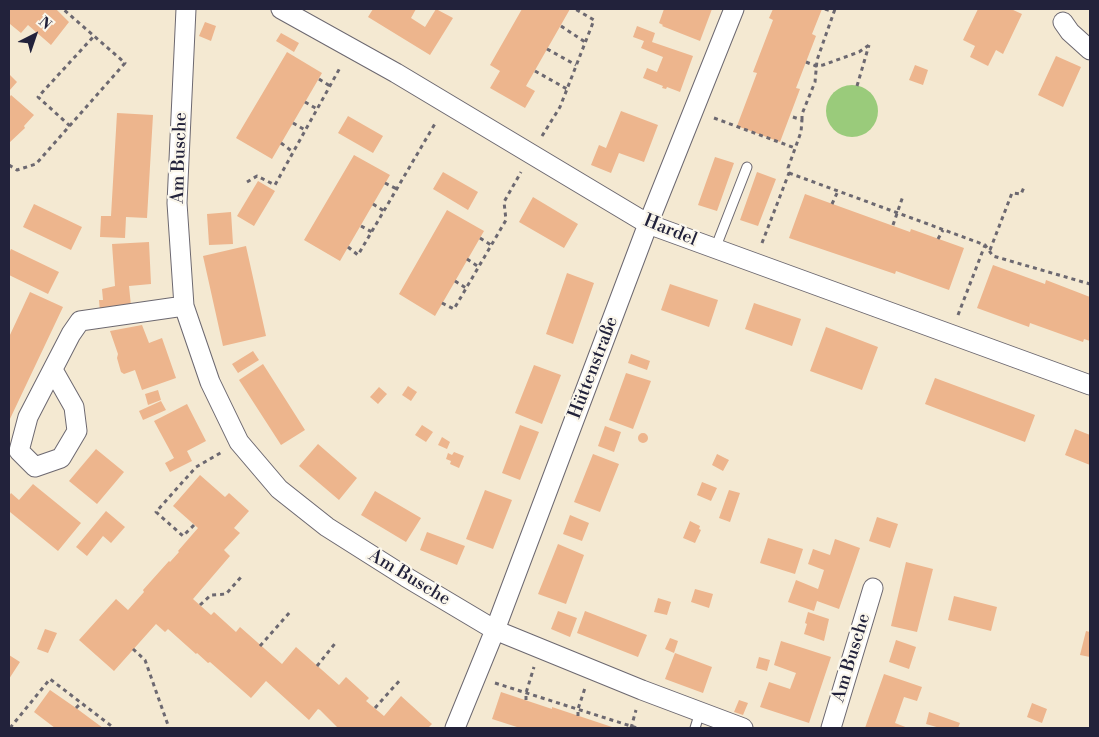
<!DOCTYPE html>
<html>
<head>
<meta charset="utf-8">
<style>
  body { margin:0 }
  #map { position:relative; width:1099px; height:737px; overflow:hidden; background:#f4e9d2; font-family:"Libre Bodoni",serif }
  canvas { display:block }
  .frame { position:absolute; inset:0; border:10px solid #22223b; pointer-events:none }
  .north { position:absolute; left:10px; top:10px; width:50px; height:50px; -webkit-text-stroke:4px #fbf7ec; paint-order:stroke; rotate:41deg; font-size:14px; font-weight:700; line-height:20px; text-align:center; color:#22223b }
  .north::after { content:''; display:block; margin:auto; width:18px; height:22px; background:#22223b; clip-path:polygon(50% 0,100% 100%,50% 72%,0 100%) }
</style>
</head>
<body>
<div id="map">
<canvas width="1099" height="737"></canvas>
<div class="frame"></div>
<div class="north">N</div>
</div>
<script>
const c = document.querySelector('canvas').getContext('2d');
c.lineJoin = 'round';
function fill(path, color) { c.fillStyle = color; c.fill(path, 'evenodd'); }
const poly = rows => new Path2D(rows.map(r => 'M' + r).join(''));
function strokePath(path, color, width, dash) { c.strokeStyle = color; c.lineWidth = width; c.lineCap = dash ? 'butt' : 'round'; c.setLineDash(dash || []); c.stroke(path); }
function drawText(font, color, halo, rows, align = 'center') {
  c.font = font + ' "Libre Bodoni",serif'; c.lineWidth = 4.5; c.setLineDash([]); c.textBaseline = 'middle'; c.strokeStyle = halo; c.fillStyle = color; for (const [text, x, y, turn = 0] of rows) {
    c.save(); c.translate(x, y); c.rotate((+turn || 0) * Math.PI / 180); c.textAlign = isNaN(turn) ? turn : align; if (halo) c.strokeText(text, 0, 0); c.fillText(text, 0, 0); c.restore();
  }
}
const green = poly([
  '826 111a26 26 0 1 1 52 0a26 26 0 1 1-52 0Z'
]);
const building = poly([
  [9,9,56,9,69,22,51,45,28,25,21,33,10,24],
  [373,9,416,9,411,18,425,27,436,9,453,18,430,55,368,17],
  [522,9,570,9,526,86,535,91,525,108,490,88,500,71,490,65],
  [664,9,712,9,700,41,662,26,663,25,659,23],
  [773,9,822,9,812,34,816,36,796,88,800,89,780,142,737,126,757,73,753,72,773,20,769,18],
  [978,9,1011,9,1022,14,1003,54,996,50,988,66,970,57,975,46,963,40],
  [205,22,216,26,211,41,199,36],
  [637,26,655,33,652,42,693,56,680,92,667,87,666,89,662,88,663,86,643,78,647,68,657,72,663,57,641,48,644,41,633,37],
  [281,33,299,43,294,52,276,41],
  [287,52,322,73,272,159,236,138],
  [1056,56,1081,67,1063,107,1038,95],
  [915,65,928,70,923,85,909,80],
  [9,74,17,82,9,91],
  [11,95,34,115,24,126,25,128,9,143,9,98],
  [621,111,658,125,644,162,619,153,611,173,591,165,599,145,606,148],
  [117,113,153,115,147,218,126,217,125,238,100,237,101,216,111,216],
  [348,116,383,136,373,153,338,133],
  [354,155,390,175,340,261,304,240],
  [715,157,734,163,717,211,698,205],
  [443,172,478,192,468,210,433,189],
  [757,172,776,179,758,226,740,220],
  [258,181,275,191,254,226,237,216],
  [805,194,910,232,911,229,964,248,949,290,896,271,895,274,789,238],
  [533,197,578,224,564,248,519,222],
  [34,204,82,227,71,250,23,227],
  [447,210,484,231,435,316,399,294],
  [231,212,233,244,209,245,207,214],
  [149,242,151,284,129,286,131,306,100,312,99,300,103,300,102,289,115,286,112,244],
  [246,246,266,336,223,346,203,256],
  [11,249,59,272,48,294,9,275,9,253],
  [993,265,1045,284,1046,280,1090,297,1090,341,1084,339,1083,342,1030,323,1029,327,977,308],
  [567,273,594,283,573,344,546,334],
  [670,284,718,300,709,327,661,310],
  [30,292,63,307,9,421,9,337],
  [754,303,801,319,792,346,745,329],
  [142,325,149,343,162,338,176,378,142,390,135,370,124,374,121,372,117,358,118,354,110,331],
  [826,327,878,347,862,390,810,371],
  [253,351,259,360,238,373,232,364],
  [631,354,650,361,647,370,628,363],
  [263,364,305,430,281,445,239,380],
  [534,365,561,375,542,424,515,413],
  [626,373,651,381,633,429,609,420],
  [935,378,1035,415,1025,442,925,404],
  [408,386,417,392,411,401,402,395],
  [379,387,387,394,378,404,370,397],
  [158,390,161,400,148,405,145,394],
  [161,401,166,410,143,420,139,411],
  [187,404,206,441,187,451,192,461,170,472,165,463,174,458,154,421],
  [422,425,433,432,426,442,415,435],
  [520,425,539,432,520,480,502,473],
  [605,426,621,432,614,452,598,446],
  [1075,429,1090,435,1090,465,1065,455],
  '638 438a5 5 0 1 1 10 0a5 5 0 1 1-10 0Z',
  [442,437,450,442,447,449,438,445],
  [318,444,357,478,339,500,299,466],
  [96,449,124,472,97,504,69,481],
  [454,452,464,456,459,468,450,464,451,461,446,459,448,453,452,455],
  [593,454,619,464,600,512,574,502],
  [717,454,729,460,723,471,712,465],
  [200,475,225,497,229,493,249,511,234,528,240,533,224,550,230,556,193,599,211,615,214,612,236,632,240,627,282,664,296,647,339,685,346,677,369,698,366,701,384,716,401,696,432,724,428,728,338,728,320,710,318,709,309,720,266,681,251,698,210,662,208,663,197,653,196,654,168,629,165,632,156,624,114,671,79,640,116,599,128,610,144,592,143,590,169,561,170,562,179,552,178,551,198,528,173,506],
  [702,482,717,488,711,501,697,495],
  [33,484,81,523,58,551,10,512,9,513,9,496,11,493,19,500],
  [485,490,512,500,493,549,466,539],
  [729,490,740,493,730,522,719,518],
  [375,491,421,518,406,542,361,515],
  [106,511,125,527,111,543,103,536,87,556,76,547],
  [570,515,589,523,582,541,563,534],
  [877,517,898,524,890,548,869,541],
  [690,521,700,526,699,529,701,530,695,543,683,538],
  [427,532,465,546,457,565,420,550],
  [768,538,803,549,795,574,760,563],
  [835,539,860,548,839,609,817,601,814,611,788,602,796,580,818,589,824,570,808,564,813,549,830,555],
  [558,544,584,555,566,604,538,594],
  [906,562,933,569,917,632,891,626],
  [695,589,713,594,709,608,691,602],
  [954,596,997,607,991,631,948,620],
  [658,598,671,602,667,615,654,612],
  [558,611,577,618,570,637,551,629],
  [585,611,647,635,638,657,577,633],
  [808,612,829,619,824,641,804,634,807,624,805,623],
  [45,629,57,633,48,653,37,649],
  [1086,631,1090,632,1090,657,1080,655],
  [670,638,678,641,674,653,665,649],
  [896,640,916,647,909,669,889,662],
  [781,641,831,657,809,723,760,707,769,682,790,689,796,673,774,665],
  [675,653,712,667,703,693,665,679],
  [9,655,20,662,9,679],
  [759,657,770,660,767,671,756,668],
  [884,674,922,687,917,701,904,697,895,723,908,728,865,728],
  [50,690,76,708,103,728,55,728,34,712],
  [501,692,552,709,552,707,615,728,520,728,492,719],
  [739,700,748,703,743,715,734,712],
  [1032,703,1047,709,1042,723,1027,717],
  [929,712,960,723,958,728,940,728,926,724]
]);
const path = poly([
  [825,9,834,12],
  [561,26,585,42],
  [547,49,576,65],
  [806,62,816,66,823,65,859,52,869,45],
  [535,71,567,89],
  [319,79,330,86],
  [857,86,869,45],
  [305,102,317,109],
  [714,118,795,148],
  [802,120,802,114,815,82,817,60,835,9],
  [293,123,305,130],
  [70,126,38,97,94,36],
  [542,136,560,107,594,20,575,9],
  [281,143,293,152],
  [9,165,17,170,36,164,125,63,63,9],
  [789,173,985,245,993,256,1090,284],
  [247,182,257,176,275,185,341,66],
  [385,183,397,189],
  [373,204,384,211],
  [832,204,838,191],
  [893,225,903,196],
  [361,226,372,232],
  [480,238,491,245],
  [938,239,943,230],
  [762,243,789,173,788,168,801,132,802,120,790,116],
  [348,247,358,255,436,122],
  [990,250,1012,193,1021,194,1025,185],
  [467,259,479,267],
  [455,281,466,288],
  [442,303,454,309,506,220,504,202,521,172],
  [958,315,985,245],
  [194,525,183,536,156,512,196,467,222,452],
  [200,605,211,595,226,594,241,577],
  [260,646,290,612],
  [133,649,145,660,169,728],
  [317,666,337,641],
  [495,683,637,728],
  [526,700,526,693,534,667],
  [76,708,81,703],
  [375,708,400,680],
  [578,716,578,709,585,688],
  [10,728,50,679,114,728],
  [631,728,636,710]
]);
const lane = poly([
  [715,249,747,167],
  [695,728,700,712]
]);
const street = poly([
  [186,9,177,203,184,306,210,382,239,442,279,489,327,527,406,577,495,630,642,690,743,728],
  [281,9,396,73,648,224,1090,385],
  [1063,22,1070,32,1090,50],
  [53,370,74,407,77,431,61,458,35,467,19,451,28,417,71,334,80,321,184,306],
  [455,728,495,630,648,224,734,9],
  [831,728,873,588]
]);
const streetNames = [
  ["Am Busche",180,158,-88],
  ["Hardel",670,231,22],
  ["Hüttenstraße",594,368,-69],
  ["Am Busche",409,578,31],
  ["Am Busche",852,658,-73]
];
fill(green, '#9acb7b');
fill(building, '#edb58d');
strokePath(lane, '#6c6870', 11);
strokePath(street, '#6c6870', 21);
strokePath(path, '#6c6870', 3, [4, 4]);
strokePath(lane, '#fff', 9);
strokePath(street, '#fff', 19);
drawText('18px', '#22223b', '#fbf7ec', streetNames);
</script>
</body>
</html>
